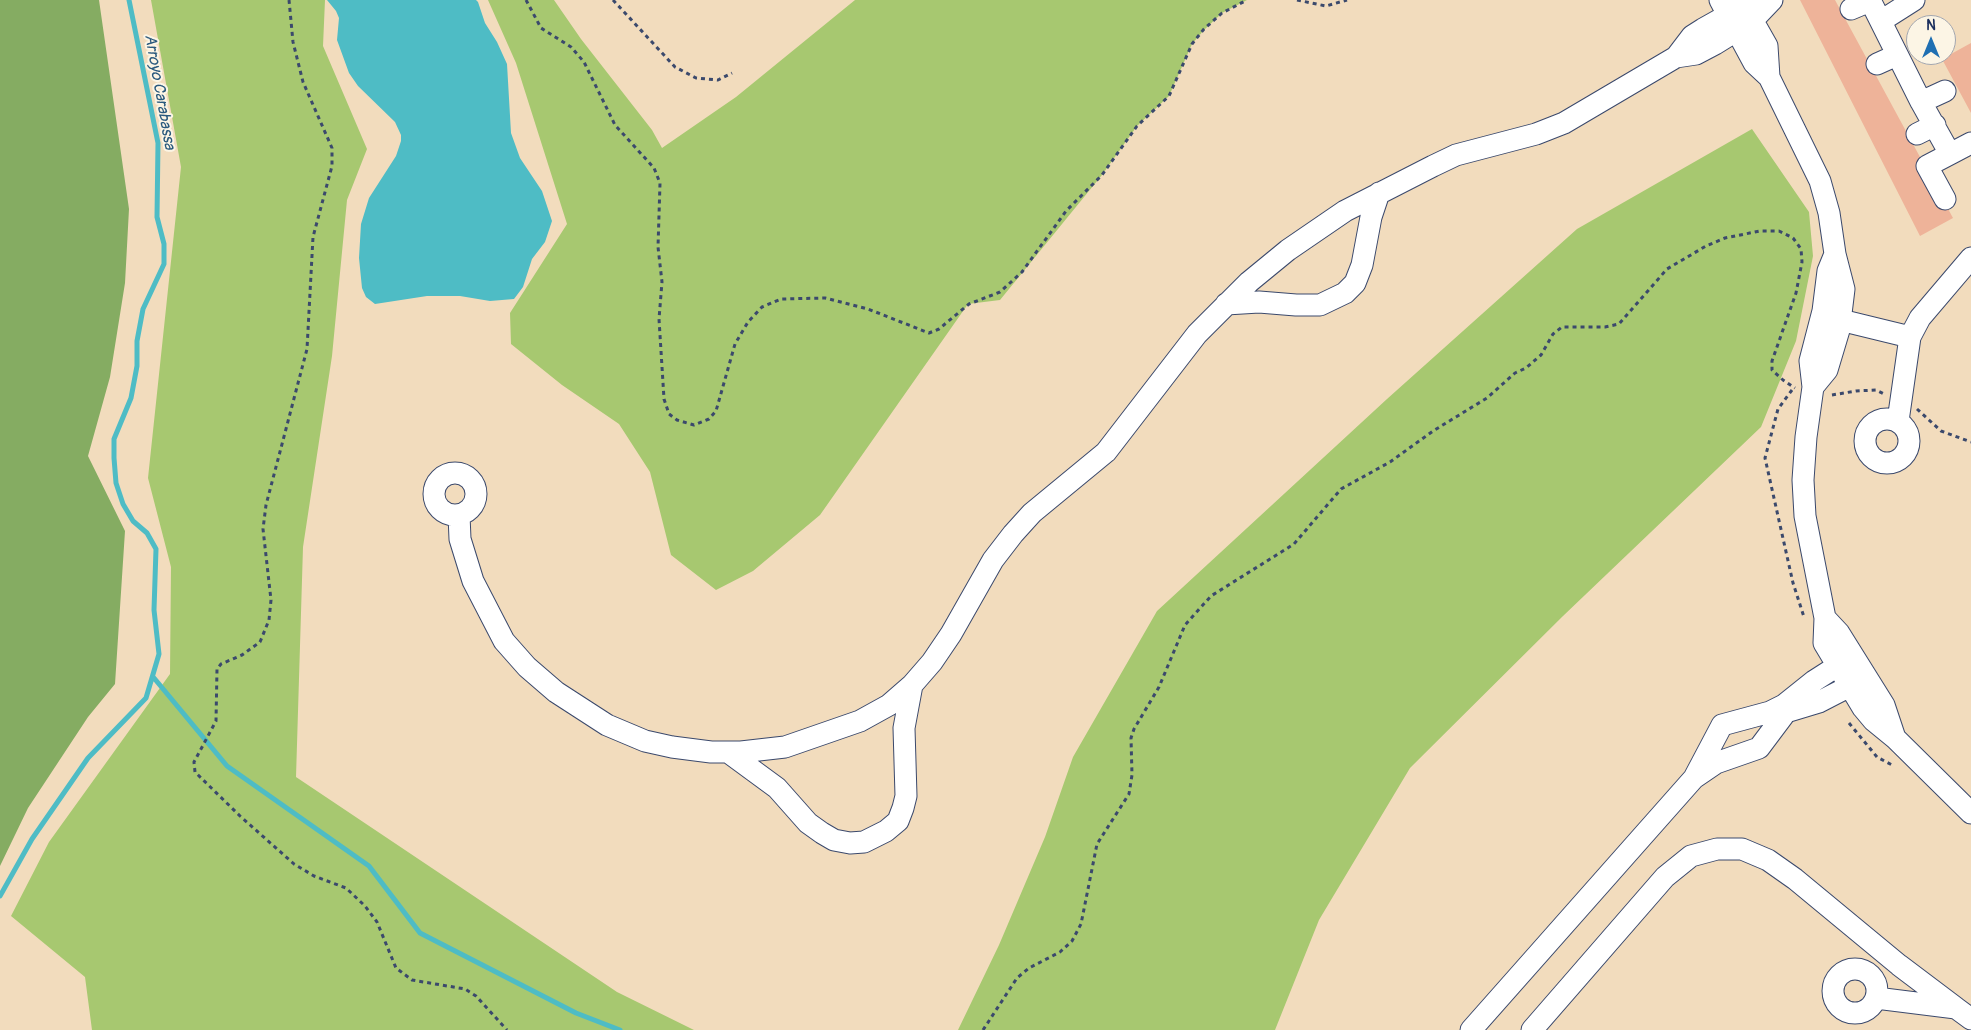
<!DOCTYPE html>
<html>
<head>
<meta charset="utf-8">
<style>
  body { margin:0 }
  #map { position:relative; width:1971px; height:1030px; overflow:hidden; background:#f2dcbd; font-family:Pangolin,sans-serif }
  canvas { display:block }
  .north { position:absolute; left:1906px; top:15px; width:50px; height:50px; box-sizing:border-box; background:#fcf5e5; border:1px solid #a2a6af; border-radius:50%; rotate:0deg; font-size:14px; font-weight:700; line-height:20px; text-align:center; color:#1b2f5e }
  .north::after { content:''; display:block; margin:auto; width:18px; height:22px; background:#1f6fb2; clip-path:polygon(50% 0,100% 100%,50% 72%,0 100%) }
</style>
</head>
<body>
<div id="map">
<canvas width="1971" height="1030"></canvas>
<div class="north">N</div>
</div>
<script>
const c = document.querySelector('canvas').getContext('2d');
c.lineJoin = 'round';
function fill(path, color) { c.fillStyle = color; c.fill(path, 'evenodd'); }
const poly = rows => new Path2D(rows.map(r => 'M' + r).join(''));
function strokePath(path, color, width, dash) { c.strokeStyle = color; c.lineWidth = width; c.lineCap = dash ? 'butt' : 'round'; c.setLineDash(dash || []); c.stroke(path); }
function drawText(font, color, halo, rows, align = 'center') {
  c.font = font + ' Pangolin,sans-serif'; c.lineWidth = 4; c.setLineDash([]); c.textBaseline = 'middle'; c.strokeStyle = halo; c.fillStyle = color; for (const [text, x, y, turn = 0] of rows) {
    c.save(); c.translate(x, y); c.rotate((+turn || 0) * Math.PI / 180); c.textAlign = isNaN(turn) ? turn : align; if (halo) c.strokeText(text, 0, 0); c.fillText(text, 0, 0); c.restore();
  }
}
const green = poly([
  [151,0,325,0,323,46,367,149,347,200,332,356,303,547,296,777,617,992,694,1030,92,1030,85,977,11,916,49,842,170,674,171,567,148,478,181,167],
  [488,0,554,0,581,39,652,130,662,148,736,97,855,0,1247,0,1222,13,1204,30,1192,44,1169,96,1137,126,1102,175,1000,300,968,304,820,515,753,571,716,590,671,555,650,472,619,424,562,385,511,344,510,313,567,224,516,63],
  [1752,129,1809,212,1813,256,1796,341,1761,427,1563,616,1410,768,1319,920,1275,1030,958,1030,999,945,1045,837,1073,757,1157,611,1387,399,1577,229]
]);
const forest = poly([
  [0,0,99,0,129,209,125,283,110,377,88,456,125,531,115,684,88,717,28,808,0,866]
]);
const water = poly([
  [327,0,476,0,478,2,485,23,497,42,507,64,511,133,520,158,542,191,552,221,545,242,532,259,523,287,514,299,490,301,460,296,427,296,375,304,366,297,362,288,359,258,361,224,369,198,396,156,401,141,401,135,395,122,358,86,349,73,337,40,339,18,336,11]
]);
const stream = poly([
  [154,678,227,766,369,866,420,933,576,1013,620,1030],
  [0,896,32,839,88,758,146,698,159,654,154,610,156,549,147,533,133,521,123,504,116,483,114,458,114,439,131,398,137,366,137,341,143,309,164,264,164,244,157,217,158,143,129,0]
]);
const building = poly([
  [1800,0,1835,0,1953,218,1920,236],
  [1971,43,1971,113,1942,59]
]);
const path = poly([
  [289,0,293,42,303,82,332,148,332,166,313,237,307,349,266,505,263,529,271,600,269,620,260,642,242,655,221,664,217,669,216,721,194,762,195,772,240,816,294,864,314,876,346,888,365,906,377,922,396,968,412,980,465,989,476,996,507,1030],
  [526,0,541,28,571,47,584,62,615,125,654,168,660,183,658,247,662,282,659,319,664,399,669,414,677,420,694,425,709,419,716,411,735,344,748,322,762,307,781,299,825,298,868,309,929,333,939,329,969,304,1000,292,1022,272,1066,211,1102,175,1137,126,1169,96,1192,44,1204,29,1222,13,1247,0],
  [613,0,675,67,696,78,718,80,732,73],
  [1297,0,1326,6,1347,0],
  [1792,390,1778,409,1765,458,1793,583,1804,617],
  [1832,395,1856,391,1876,390,1884,394],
  [1917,409,1941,431,1971,442],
  [1849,723,1877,757,1894,766],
  [983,1030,1017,978,1029,968,1060,952,1072,941,1081,924,1097,844,1129,794,1132,775,1131,738,1134,729,1159,687,1185,625,1211,596,1294,544,1341,489,1390,462,1433,431,1487,398,1515,373,1526,368,1541,355,1553,334,1562,327,1605,327,1619,324,1667,269,1706,246,1725,238,1760,231,1779,231,1793,238,1801,249,1802,262,1796,293,1772,361,1772,370,1783,380,1795,388]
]);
const minor = poly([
  [1720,0,1754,63,1769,77],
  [1741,0,1767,46,1769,77,1820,181,1829,213,1835,254],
  [1870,0,1921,102,1950,154,1971,143],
  [1851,9,1870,1],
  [1881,21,1914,0],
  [1676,57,1692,36,1703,29,1744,6,1758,5],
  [1877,64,1897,55],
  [1921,102,1945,91],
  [1917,134,1935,125],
  [1945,199,1927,166,1950,154],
  [1226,304,1259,302,1296,305,1320,305,1345,293,1355,283,1362,265,1371,217,1379,193],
  [1828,317,1910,337],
  [1813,387,1827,370,1839,330,1844,289,1835,254,1828,271,1823,311,1810,361,1813,387,1806,437,1803,480,1805,516,1825,618,1824,643,1863,708,1873,720,1895,738,1971,813],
  '1865 441a22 22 0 1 1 44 0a22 22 0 1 1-44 0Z',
  [1898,421,1910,337,1920,318,1971,258],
  '434 494a21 21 0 1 1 42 0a21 21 0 1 1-42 0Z',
  [459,515,460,539,473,581,504,641,527,667,556,692,607,725,645,741,672,747,711,752,741,752,785,747,860,721,889,705,912,685,932,662,951,634,993,560,1013,534,1032,513,1106,452,1197,334,1249,282,1288,250,1345,211,1433,166,1456,155,1536,134,1564,123,1676,57,1696,54,1715,44,1752,21,1772,0],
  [1825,618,1839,633,1884,705,1895,738],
  [728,752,777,788,808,823,822,833,834,840,850,843,864,842,886,831,898,821,903,808,906,796,904,728,912,685],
  [1694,778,1722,725,1770,712,1784,705,1814,681,1853,656],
  '1833 991a22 22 0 1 1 44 0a22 22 0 1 1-44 0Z',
  [1876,998,1956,1008,1971,1019],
  [1471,1030,1694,778,1716,763,1759,748,1786,712,1819,702,1850,686,1865,676],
  [1532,1030,1665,877,1691,856,1717,849,1742,849,1768,860,1795,879,1899,965,1956,1008]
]);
const waterNames = [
  ["Arroyo Carabassa",159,92,80]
];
fill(green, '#a7c870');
fill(forest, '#85ac62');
fill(water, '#4ebcc5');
strokePath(stream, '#4ebcc5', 5);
fill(building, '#eeb399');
strokePath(minor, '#3b496c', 23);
strokePath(path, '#3b496c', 3, [4, 4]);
strokePath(minor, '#fff', 21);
drawText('italic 16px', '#2a597d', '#fcf5e5', waterNames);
</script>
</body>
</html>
